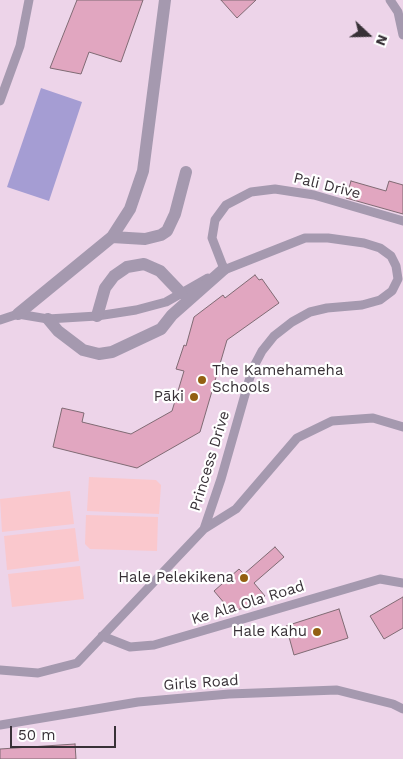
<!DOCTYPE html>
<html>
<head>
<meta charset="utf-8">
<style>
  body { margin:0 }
  #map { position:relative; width:403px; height:759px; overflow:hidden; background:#f2e0ef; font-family:"Work Sans",sans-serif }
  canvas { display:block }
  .north { position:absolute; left:343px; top:10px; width:50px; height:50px; -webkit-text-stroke:4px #fff; paint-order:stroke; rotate:111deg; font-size:14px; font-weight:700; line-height:20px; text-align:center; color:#383137 }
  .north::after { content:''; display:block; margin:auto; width:18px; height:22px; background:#383137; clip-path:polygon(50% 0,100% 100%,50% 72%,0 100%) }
  .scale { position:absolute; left:10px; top:726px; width:106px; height:22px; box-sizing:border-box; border:2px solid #383137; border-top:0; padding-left:6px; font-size:15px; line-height:18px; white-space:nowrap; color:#383137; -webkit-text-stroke:4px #fff; paint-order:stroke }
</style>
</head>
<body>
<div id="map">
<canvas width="403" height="759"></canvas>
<div class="north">N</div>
<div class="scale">50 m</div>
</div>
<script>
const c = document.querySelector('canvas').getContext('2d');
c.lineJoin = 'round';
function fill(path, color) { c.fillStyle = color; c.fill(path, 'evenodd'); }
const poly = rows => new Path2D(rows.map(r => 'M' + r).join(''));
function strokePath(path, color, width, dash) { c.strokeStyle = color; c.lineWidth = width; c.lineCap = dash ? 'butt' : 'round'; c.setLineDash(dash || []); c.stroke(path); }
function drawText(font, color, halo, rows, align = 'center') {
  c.font = font + ' "Work Sans",sans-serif'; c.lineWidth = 4.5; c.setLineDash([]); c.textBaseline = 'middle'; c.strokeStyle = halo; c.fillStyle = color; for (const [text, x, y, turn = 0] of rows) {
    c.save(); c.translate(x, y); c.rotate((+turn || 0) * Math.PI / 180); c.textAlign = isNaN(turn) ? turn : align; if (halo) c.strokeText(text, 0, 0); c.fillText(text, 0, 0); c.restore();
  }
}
const built = poly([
  [0,0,403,0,403,759,0,759]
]);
const green = poly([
  [89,477,156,480,161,485,159,514,87,511],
  [70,491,74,524,2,532,0,499],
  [86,515,158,517,157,551,90,549,85,544],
  [75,528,79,561,7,570,4,536],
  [80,566,84,599,12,607,8,574]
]);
const water = poly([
  [41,88,82,102,49,201,7,187]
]);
const building = poly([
  [77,0,143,0,121,62,89,52,81,74,50,68,77,0],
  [221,0,256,0,237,18,221,0],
  [351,181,386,191,389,181,403,185,403,214,346,198,351,181],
  [255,275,259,280,262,279,279,303,227,340,200,432,137,468,53,447,62,408,84,413,82,422,131,434,172,411,184,371,176,369,184,345,186,346,194,317,223,295,225,298,255,275],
  [275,547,284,557,254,583,265,596,254,606,231,611,214,591,239,569,244,574,275,547],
  [403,597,403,628,384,639,370,616,403,597],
  [339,609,348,638,294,655,286,626,339,609],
  [75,744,76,759,0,759,0,749,75,744]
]);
const lane = poly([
  [390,0,398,12,403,35],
  [0,101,20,46,29,0],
  [224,269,212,238,215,220,226,205,251,192,275,189,314,195,403,221],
  [0,320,18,314,48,319,97,316,136,310,166,302,208,278],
  [204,529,236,509,297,438,332,421,373,418,403,427],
  [102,636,130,647,154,645,380,579,403,583],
  [0,670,38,673,77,663,204,529,221,479,252,370,262,351,274,336,292,322,310,312,327,308,362,305,380,300,392,291,398,279,396,266,391,256,380,248,364,243,328,238,305,238,219,272],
  [0,725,138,702,229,694,337,690,393,704,403,709]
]);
const street = poly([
  [112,237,145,239,161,235,167,231,175,214,186,172],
  [18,314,112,237,130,209,143,171,165,0],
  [97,316,105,288,114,276,127,267,144,264,160,271,181,293],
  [48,319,58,331,83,350,99,354,112,352,161,329,172,315,224,269]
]);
const markers = [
  [202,380,5,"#936012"],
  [194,397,5,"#936012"],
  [244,578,5,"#936012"],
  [317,632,5,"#936012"]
];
const streetNames = [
  ["Pali Drive",327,186,14],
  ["Princess Drive",210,461,-73],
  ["Ke Ala Ola Road",248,603,-17],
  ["Girls Road",201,683,-4]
];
const poiNames = [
  ["The Kamehameha",212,371,"left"],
  ["Schools",212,388,"left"],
  ["Pāki",184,397],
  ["Hale Pelekikena",234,578],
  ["Hale Kahu",307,632]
];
fill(built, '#edd4e9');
fill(green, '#fac8cd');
fill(water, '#a59dd3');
fill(building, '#e1a6c0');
strokePath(building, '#806b74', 1);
strokePath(lane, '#a599af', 9);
strokePath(street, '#a599af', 12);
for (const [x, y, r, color] of markers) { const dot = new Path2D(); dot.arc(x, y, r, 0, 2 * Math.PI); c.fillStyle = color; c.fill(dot); strokePath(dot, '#fff', 2); }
drawText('15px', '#383137', '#fff', streetNames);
drawText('15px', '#383137', '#fff', poiNames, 'right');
</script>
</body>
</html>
